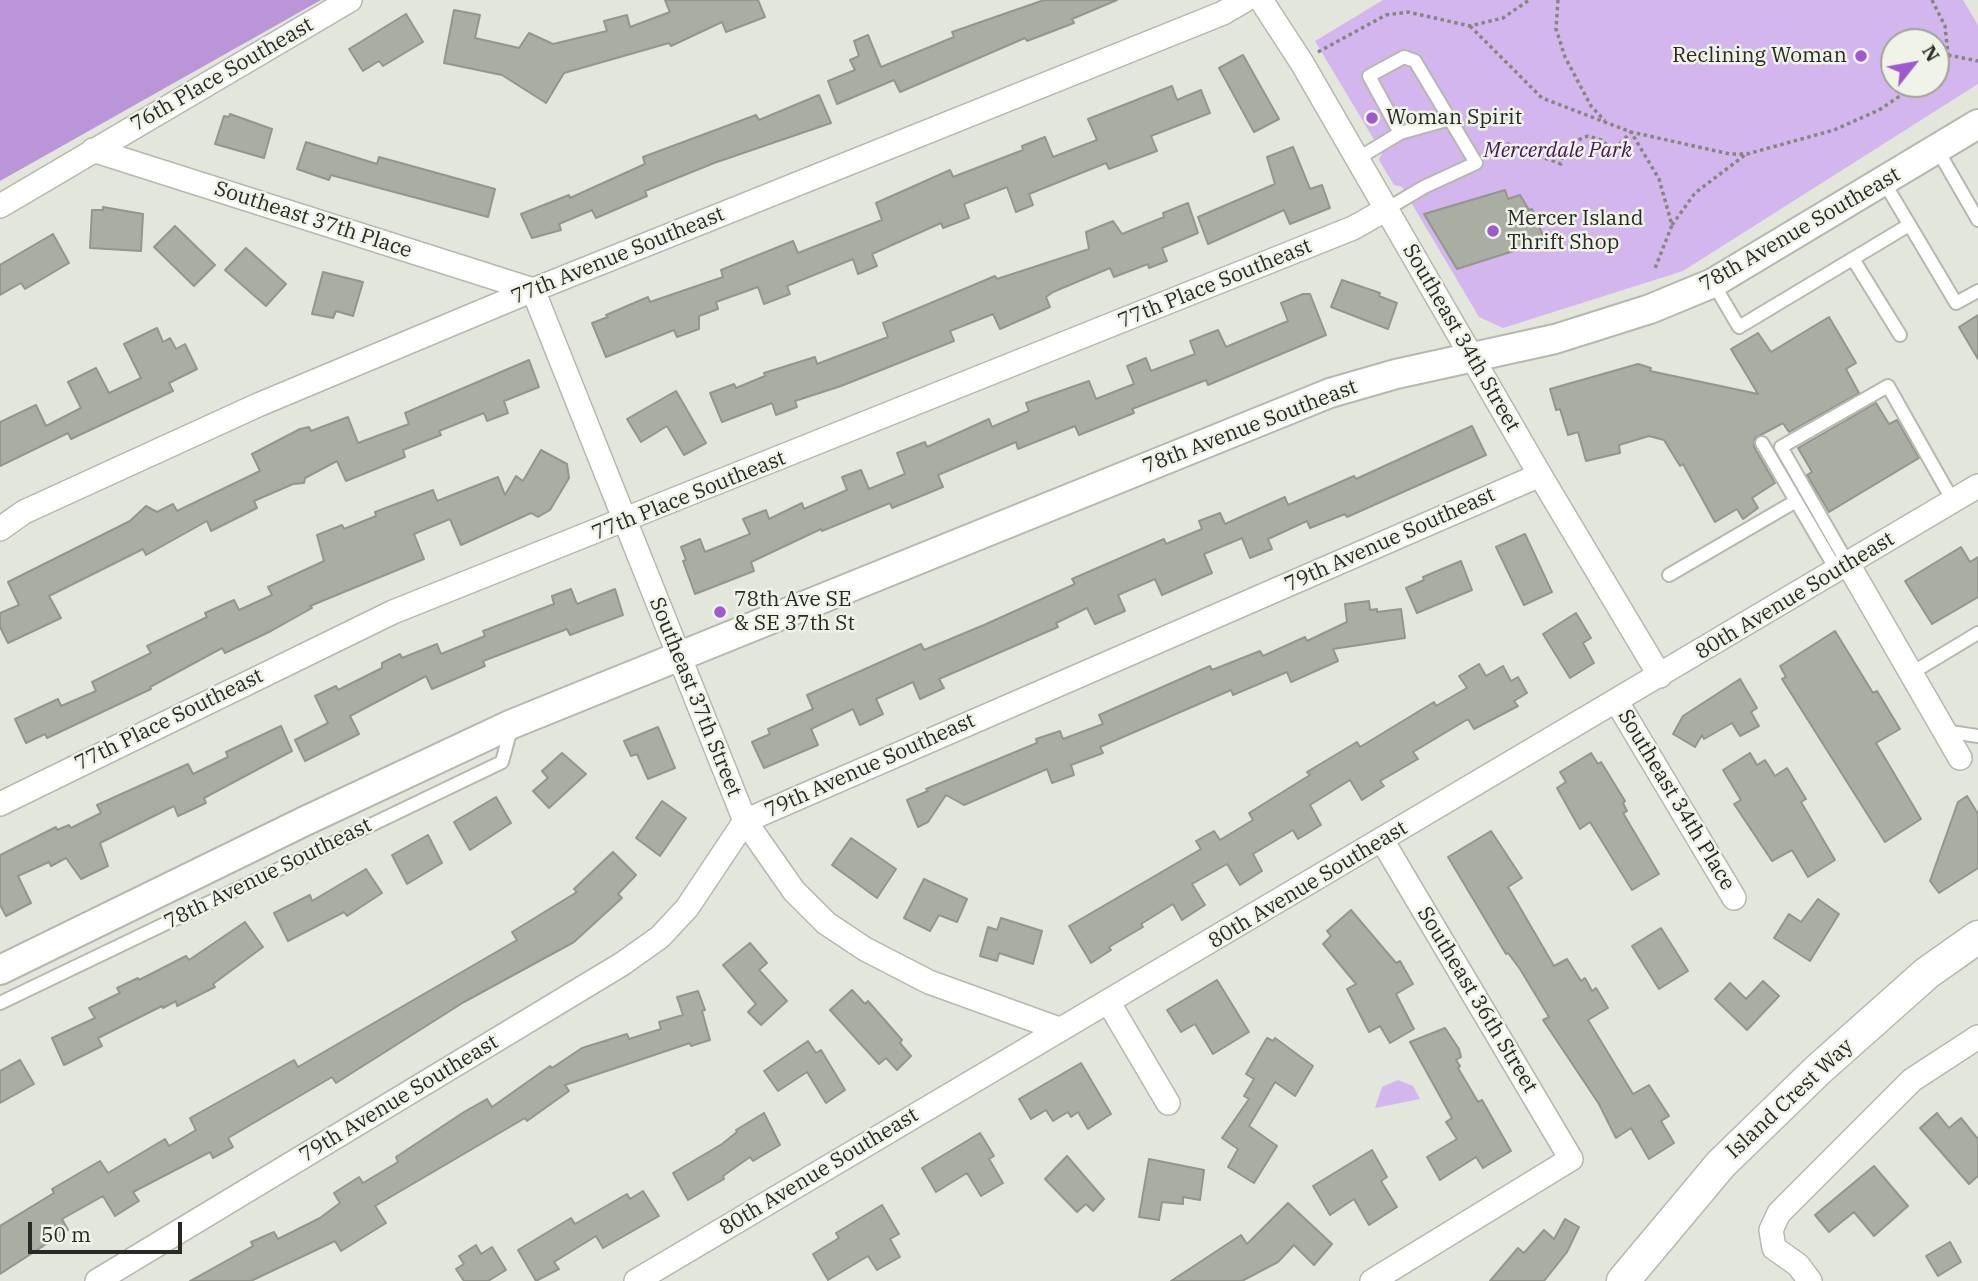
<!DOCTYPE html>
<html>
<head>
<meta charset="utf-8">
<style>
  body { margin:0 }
  #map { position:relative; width:1978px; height:1281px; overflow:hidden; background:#e3e6db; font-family:"IBM Plex Serif",serif }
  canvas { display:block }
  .north { position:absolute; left:1880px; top:28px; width:70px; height:70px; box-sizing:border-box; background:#f0f4e8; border:2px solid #a0a39a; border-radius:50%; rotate:59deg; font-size:19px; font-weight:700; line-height:28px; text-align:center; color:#292a26 }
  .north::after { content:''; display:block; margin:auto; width:24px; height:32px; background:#9f5acf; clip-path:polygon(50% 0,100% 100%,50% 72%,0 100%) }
  .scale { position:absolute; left:28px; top:1222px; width:154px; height:32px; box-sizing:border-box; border:4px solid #292a26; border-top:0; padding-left:9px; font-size:21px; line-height:24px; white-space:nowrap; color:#292a26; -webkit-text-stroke:5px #f0f4e8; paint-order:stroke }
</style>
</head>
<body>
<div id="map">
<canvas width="1978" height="1281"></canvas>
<div class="north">N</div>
<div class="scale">50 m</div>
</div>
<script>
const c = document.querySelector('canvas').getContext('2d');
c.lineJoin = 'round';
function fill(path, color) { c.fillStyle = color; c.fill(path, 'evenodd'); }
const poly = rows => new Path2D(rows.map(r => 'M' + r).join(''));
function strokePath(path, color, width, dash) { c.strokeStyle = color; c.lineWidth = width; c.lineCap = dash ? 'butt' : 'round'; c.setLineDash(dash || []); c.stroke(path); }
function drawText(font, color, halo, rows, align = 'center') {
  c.font = font + ' "IBM Plex Serif",serif'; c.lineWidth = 5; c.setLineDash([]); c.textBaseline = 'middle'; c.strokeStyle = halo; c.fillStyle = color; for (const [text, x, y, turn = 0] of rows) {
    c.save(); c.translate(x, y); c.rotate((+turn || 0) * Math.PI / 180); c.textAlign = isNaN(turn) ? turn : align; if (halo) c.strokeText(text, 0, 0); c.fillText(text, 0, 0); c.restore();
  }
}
const green = poly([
  [1383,0,1963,0,1978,25,1978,84,1683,271,1503,328,1479,317,1402,187,1394,185,1379,160,1382,153,1315,41],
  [1894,42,1936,42,1936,84,1894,84],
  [1398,1080,1413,1086,1420,1099,1375,1108,1382,1087]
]);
const forest = poly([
  [0,0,321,0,0,181]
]);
const building = poly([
  [665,0,758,0,765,17,726,32,722,22,671,46,669,43,564,73,546,103,502,75,444,63,454,10,480,15,475,38,519,48,529,33,553,44,607,31,604,21,627,15,630,27,670,12,665,0],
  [1044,0,1117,0,1072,19,1074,23,1027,41,1025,38,900,92,894,80,837,104,828,81,855,70,850,60,859,56,854,41,868,35,881,67,954,37,952,32,1044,0],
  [406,14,423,42,383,66,379,61,363,71,349,49,406,14],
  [1243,55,1279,119,1254,132,1219,68,1243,55],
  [1172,86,1177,100,1201,90,1210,113,1151,136,1157,151,1109,169,1106,163,1029,194,1033,205,1016,212,1007,187,964,204,969,218,943,228,941,223,872,254,877,266,858,274,853,259,787,286,790,294,764,304,758,287,716,302,718,309,699,316,699,329,677,337,674,330,606,357,592,323,608,317,606,315,648,297,650,302,723,277,721,270,793,241,798,253,882,220,876,203,950,170,953,177,1023,150,1022,146,1045,137,1053,157,1097,140,1088,119,1172,86],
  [819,95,831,123,714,163,645,191,647,196,596,218,592,210,559,224,561,230,532,238,521,214,569,195,570,198,645,164,643,157,756,115,759,120,819,95],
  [230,114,272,129,264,158,215,144,224,116,229,117,230,114],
  [306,142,377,164,379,157,495,189,488,217,353,181,331,175,329,180,297,169,306,142],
  [1293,147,1310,189,1322,185,1330,208,1290,224,1284,210,1208,244,1198,217,1275,184,1267,157,1293,147],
  [1505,190,1508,199,1520,195,1529,210,1532,209,1545,241,1457,269,1424,214,1505,190],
  [1188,203,1198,233,1162,248,1167,261,1149,268,1148,264,1114,277,1110,268,1053,292,1046,297,1050,307,1000,329,993,314,950,331,954,341,841,386,795,401,797,407,776,415,772,403,722,422,710,393,734,384,736,388,765,376,764,373,815,357,817,364,888,337,883,323,995,276,997,279,1089,249,1086,232,1113,221,1122,234,1164,217,1163,213,1188,203],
  [103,207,143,214,141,251,90,248,92,210,103,210,103,207],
  [175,226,215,265,194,286,154,247,175,226],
  [53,234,69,263,25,289,21,283,0,295,0,265,53,234],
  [246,248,286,284,266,306,225,270,246,248],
  [323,272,363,282,353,316,336,311,333,318,312,314,323,272],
  [1342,280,1380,293,1379,296,1397,303,1388,329,1331,307,1342,280],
  [1303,294,1310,294,1326,335,1208,385,1206,380,1132,409,1134,413,1079,435,1075,426,1018,449,1016,442,938,475,943,487,892,508,890,503,822,531,821,529,751,562,754,571,695,594,683,561,686,560,681,547,700,539,705,552,750,534,743,519,766,510,769,519,802,503,804,509,847,490,842,477,861,470,869,489,905,474,897,453,925,442,927,447,989,419,992,427,1029,411,1026,403,1089,381,1096,399,1134,384,1127,366,1146,358,1151,371,1195,354,1190,341,1218,330,1226,347,1288,321,1281,303,1303,294],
  [1978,315,1978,359,1959,327,1978,315],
  [1829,317,1856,363,1846,369,1859,393,1789,432,1783,423,1755,438,1754,447,1775,483,1752,498,1758,508,1743,519,1737,509,1715,522,1683,464,1680,466,1664,440,1649,436,1619,445,1620,453,1586,461,1578,432,1568,435,1560,409,1556,410,1550,389,1638,364,1651,368,1650,371,1758,394,1731,349,1758,333,1771,352,1829,317],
  [157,328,163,342,170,338,176,349,185,344,197,369,169,383,173,391,71,439,68,433,0,466,0,422,36,405,46,426,81,408,68,382,96,368,109,393,141,378,124,344,157,328],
  [529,360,539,387,504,401,508,413,487,421,484,413,439,431,441,435,403,450,405,457,346,481,337,461,305,478,304,483,293,484,254,501,257,508,211,531,207,521,146,555,143,549,49,596,61,618,8,643,0,627,0,613,19,605,8,582,130,521,146,506,157,512,173,504,177,511,260,471,252,454,300,429,309,427,311,431,348,417,358,443,409,424,405,413,529,360],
  [676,391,706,443,684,455,667,426,641,442,627,419,676,391],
  [1876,403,1889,424,1897,420,1919,458,1829,512,1807,475,1812,472,1798,448,1876,403],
  [1472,426,1486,455,1347,517,1345,514,1310,528,1307,521,1268,539,1272,549,1250,558,1242,538,1204,554,1212,573,1162,595,1155,579,1118,595,1125,611,1095,624,1087,608,1056,623,1058,627,939,679,944,688,920,699,913,682,876,699,883,714,860,725,853,709,811,729,818,745,764,768,752,742,770,734,768,729,813,709,807,695,921,644,924,650,984,625,1075,584,1072,579,1164,539,1166,544,1202,529,1199,521,1220,513,1225,524,1285,497,1288,505,1354,476,1356,479,1472,426],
  [541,450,567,464,569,478,550,510,538,517,531,513,461,545,450,519,414,534,424,559,310,606,312,608,271,631,225,653,222,648,150,687,151,689,47,738,45,734,26,743,15,719,58,699,61,706,96,691,92,682,151,653,147,646,207,617,205,613,234,600,239,610,272,595,268,587,324,561,317,535,342,525,344,529,376,516,375,512,433,490,437,501,498,477,505,495,516,476,523,481,541,450],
  [1525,534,1552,592,1524,605,1496,547,1525,534],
  [1961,547,1970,562,1978,557,1978,597,1932,624,1905,581,1961,547],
  [1461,561,1472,590,1417,613,1406,588,1424,580,1423,577,1461,561],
  [571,589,577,604,615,589,623,615,570,635,567,629,483,661,485,666,432,689,426,676,350,716,359,734,305,761,295,740,328,723,315,696,336,686,338,690,382,668,382,663,400,654,402,658,437,644,441,654,485,636,483,631,554,604,552,596,571,589],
  [1369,601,1370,610,1377,609,1377,612,1401,609,1405,638,1333,649,1338,661,1291,682,1287,672,1233,695,1231,690,1100,747,1103,753,1071,765,1074,775,1052,783,1047,769,964,805,946,795,928,822,918,827,907,800,928,791,926,789,1037,743,1036,739,1060,731,1063,739,1103,724,1099,715,1210,666,1212,670,1260,651,1263,656,1305,637,1307,641,1347,622,1345,604,1369,601],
  [1576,613,1591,638,1583,643,1594,663,1570,678,1543,634,1576,613],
  [1835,631,1873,693,1877,691,1900,729,1876,743,1921,819,1885,842,1782,679,1786,677,1780,666,1835,631],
  [1479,664,1486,676,1503,666,1511,681,1518,677,1527,693,1514,701,1518,706,1474,729,1468,719,1413,752,1418,759,1380,781,1384,786,1362,800,1350,780,1310,805,1321,825,1298,839,1293,830,1253,854,1262,871,1240,885,1227,864,1192,884,1205,905,1182,920,1173,904,1141,924,1143,927,1109,947,1111,950,1091,963,1069,926,1201,849,1196,841,1214,831,1220,840,1253,820,1249,813,1310,775,1307,772,1357,742,1360,747,1434,702,1436,706,1467,688,1459,676,1479,664],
  [1740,679,1757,708,1751,712,1759,726,1740,736,1732,723,1704,739,1702,735,1695,747,1673,734,1683,716,1740,679],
  [281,726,292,751,204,798,206,803,178,816,174,806,100,843,108,866,81,879,66,858,51,866,49,862,18,876,31,903,6,916,0,905,0,855,56,827,57,830,69,825,71,828,101,813,97,805,188,764,193,774,228,757,226,752,281,726],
  [658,727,675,768,648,779,637,754,631,756,624,741,658,727],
  [562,753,586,774,549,808,533,791,548,778,542,771,562,753],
  [1591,753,1598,764,1601,762,1625,801,1623,803,1627,811,1623,813,1659,874,1632,890,1590,822,1580,829,1557,788,1566,782,1560,772,1591,753],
  [1750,753,1757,765,1765,760,1775,776,1787,768,1806,799,1801,802,1835,860,1808,877,1792,850,1772,861,1734,804,1741,800,1723,770,1750,753],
  [1967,796,1978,814,1978,868,1939,893,1930,881,1958,802,1967,796],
  [496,797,511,823,470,850,454,822,496,797],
  [662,801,686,818,660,856,636,838,662,801],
  [1491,831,1522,878,1508,887,1554,966,1567,959,1581,981,1585,978,1592,991,1596,988,1608,1008,1588,1020,1633,1094,1649,1085,1669,1116,1661,1121,1674,1143,1649,1159,1631,1128,1616,1138,1599,1104,1543,1020,1549,1017,1520,969,1508,953,1506,954,1448,857,1491,831],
  [428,835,442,863,407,884,392,855,428,835],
  [851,838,896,869,877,898,832,865,851,838],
  [613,852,636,875,618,894,622,898,574,942,464,1002,336,1083,332,1077,228,1138,233,1147,213,1158,210,1152,133,1192,139,1201,115,1216,103,1196,62,1219,68,1230,0,1274,0,1226,54,1193,52,1189,100,1161,108,1173,165,1139,169,1146,196,1130,190,1118,294,1060,298,1067,517,940,512,932,577,892,574,889,613,852],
  [366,869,382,893,347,916,344,912,288,941,274,913,310,895,312,901,366,869],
  [924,879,967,899,957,922,939,915,930,931,904,918,924,879],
  [1818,899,1839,914,1810,961,1774,938,1789,914,1801,922,1818,899],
  [1351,910,1396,963,1400,961,1413,984,1396,994,1414,1029,1390,1043,1380,1026,1369,1032,1347,989,1356,984,1323,944,1331,936,1327,931,1351,910],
  [1001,918,1042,931,1033,964,999,953,997,961,980,956,988,927,997,930,1001,918],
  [245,922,263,947,213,984,215,987,177,1006,176,1001,163,1008,162,1006,98,1038,102,1046,64,1065,52,1038,95,1018,89,1008,120,993,117,988,138,978,139,980,186,956,189,960,245,922],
  [1661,928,1688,971,1659,989,1632,946,1661,928],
  [750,943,767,963,759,970,787,1001,761,1025,748,1012,756,1004,723,965,750,943],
  [1217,980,1249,1032,1213,1054,1195,1024,1181,1032,1167,1010,1217,980],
  [1763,981,1779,996,1747,1030,1715,999,1730,983,1746,999,1763,981],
  [852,990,865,1004,868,1001,902,1040,900,1043,911,1056,897,1070,886,1058,879,1064,830,1010,852,990],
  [698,991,705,1010,702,1011,710,1040,691,1046,690,1043,565,1085,569,1091,527,1121,525,1118,375,1206,386,1223,341,1251,335,1241,251,1281,190,1281,253,1246,251,1242,274,1232,278,1239,320,1218,340,1203,334,1193,359,1177,363,1183,398,1162,396,1157,464,1112,487,1099,492,1107,550,1066,552,1068,582,1048,627,1034,629,1039,661,1029,659,1022,683,1015,677,997,698,991],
  [1445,1028,1459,1049,1461,1057,1456,1060,1460,1066,1458,1068,1478,1102,1482,1100,1511,1151,1483,1168,1476,1157,1440,1180,1427,1157,1457,1139,1446,1122,1452,1118,1410,1042,1445,1028],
  [1267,1038,1273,1041,1275,1038,1313,1066,1295,1096,1275,1082,1249,1126,1277,1146,1254,1183,1228,1167,1238,1149,1222,1138,1249,1099,1244,1096,1254,1079,1246,1074,1267,1038],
  [808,1041,816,1053,821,1050,845,1090,826,1103,807,1072,778,1091,764,1071,808,1041],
  [20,1060,34,1084,0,1103,0,1071,20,1060],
  [1081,1063,1111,1114,1088,1129,1078,1112,1071,1117,1068,1112,1053,1121,1046,1110,1031,1119,1019,1099,1081,1063],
  [764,1113,780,1145,753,1161,750,1157,723,1176,724,1179,688,1200,673,1173,722,1144,737,1132,736,1130,764,1113],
  [1937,1113,1949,1128,1961,1118,1978,1139,1978,1176,1969,1184,1920,1128,1937,1113],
  [980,1133,994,1156,989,1159,1003,1183,981,1196,967,1173,936,1192,922,1168,980,1133],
  [1372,1150,1387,1177,1381,1181,1397,1207,1369,1225,1354,1199,1330,1215,1313,1186,1372,1150],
  [1067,1156,1104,1199,1093,1211,1086,1204,1077,1212,1045,1179,1067,1156],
  [1149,1159,1204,1170,1200,1200,1183,1197,1183,1204,1162,1202,1159,1220,1139,1217,1149,1159],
  [1874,1166,1908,1206,1874,1236,1854,1212,1829,1232,1815,1215,1874,1166],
  [643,1191,659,1216,603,1248,596,1236,554,1262,559,1269,536,1281,518,1250,571,1218,575,1224,627,1194,630,1199,643,1191],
  [1288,1203,1332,1244,1314,1265,1294,1245,1278,1262,1242,1281,1171,1281,1241,1235,1247,1244,1288,1203],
  [882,1205,899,1234,890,1239,900,1257,877,1270,868,1256,828,1280,813,1254,839,1238,836,1233,882,1205],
  [1565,1219,1579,1227,1567,1252,1544,1281,1490,1281,1518,1248,1524,1253,1544,1230,1554,1239,1565,1219],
  [1950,1242,1961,1262,1938,1276,1926,1256,1950,1242],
  [476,1245,481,1254,492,1247,506,1270,488,1281,464,1281,456,1269,464,1264,459,1256,476,1245]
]);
const path = poly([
  [1558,0,1556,29,1565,57,1591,106,1605,121],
  [1932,0,1945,26,1948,55,1936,68],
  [1470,26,1542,98,1631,132,1730,154,1747,154,1834,130,1879,110,1918,84],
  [1318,52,1386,15,1408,12,1470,26,1503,18,1529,0],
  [1948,55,1978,61],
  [1488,156,1508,144,1561,164,1563,153,1573,142,1588,136,1601,140,1614,150,1631,132,1659,179,1672,225,1654,271],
  [1672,225,1695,193,1745,155]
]);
const service = poly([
  [1937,149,1978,220],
  [1357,159,1400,133],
  [1884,182,1956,303,1978,291],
  [1387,209,1424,187,1476,163,1415,61,1404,57,1369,76,1400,133,1450,119],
  [1853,259,1900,335],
  [1713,283,1739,327,1909,225],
  [1762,443,1796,501],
  [1848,564,1781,447,1888,386,1953,501],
  [1669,575,1796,501,1837,571],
  [1910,674,1978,633],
  [1944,731,1978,736],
  [0,1003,502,762,512,725]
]);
const minor = poly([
  [1261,0,1302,63,1540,475,1660,676],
  [93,150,533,290,745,821,794,891,826,923,865,949,929,982,1059,1029],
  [0,206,350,0],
  [0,529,24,512,258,405,533,290,1223,13,1245,0],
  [1848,564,1960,758],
  [1617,702,1734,898],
  [0,804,393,612,1353,228,1387,209],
  [1109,1003,1168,1103],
  [97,1281,622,964,660,937,687,908,745,821,1540,475],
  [636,1281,1978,486],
  [1372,1281,1571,1159,1382,840],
  [1810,1281,1798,1265,1774,1248,1771,1230,1779,1213,1912,1080,1978,1037]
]);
const tertiary = poly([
  [0,970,305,821,512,724,1330,393,1396,374,1555,339,1650,309,1713,283,1978,124]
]);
const secondary = poly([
  [1623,1281,1721,1164,1819,1069,1927,973,1978,937]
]);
const markers = [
  [1861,56,7,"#9f5acf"],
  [1372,118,7,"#9f5acf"],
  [1493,231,7,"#9f5acf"],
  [720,612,7,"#9f5acf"]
];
const poiNames = [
  ["Reclining Woman",1847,56,"right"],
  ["Woman Spirit",1386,118],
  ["Mercer Island",1507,219],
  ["Thrift Shop",1507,243],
  ["78th Ave SE",734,600],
  ["& SE 37th St",734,624]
];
const streetNames = [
  ["76th Place Southeast",222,75,-30],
  ["Southeast 37th Place",313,220,18],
  ["78th Avenue Southeast",1800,230,-30],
  ["77th Avenue Southeast",618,256,-22],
  ["77th Place Southeast",1215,284,-22],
  ["Southeast 34th Street",1461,338,60],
  ["78th Avenue Southeast",1250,427,-21],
  ["77th Place Southeast",689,496,-22],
  ["79th Avenue Southeast",1390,540,-24],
  ["80th Avenue Southeast",1795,596,-31],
  ["Southeast 37th Street",695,697,68],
  ["77th Place Southeast",169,720,-26],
  ["79th Avenue Southeast",870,766,-24],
  ["Southeast 34th Place",1676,800,59],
  ["78th Avenue Southeast",268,874,-26],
  ["80th Avenue Southeast",1308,885,-31],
  ["Southeast 36th Street",1477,1000,59],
  ["79th Avenue Southeast",399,1099,-31],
  ["Island Crest Way",1790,1099,-43],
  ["80th Avenue Southeast",819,1172,-31]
];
const parkNames = [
  ["Mercerdale Park",1558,151]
];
fill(green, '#d4b6ee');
fill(forest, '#ba95d8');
fill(building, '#a9ada2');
strokePath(building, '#93968b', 2);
strokePath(service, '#b5b8ae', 16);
strokePath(minor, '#b5b8ae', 26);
strokePath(tertiary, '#b5b8ae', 32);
strokePath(secondary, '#b5b8ae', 35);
strokePath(path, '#84867f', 3.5, [3.5, 3.5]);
strokePath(service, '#fff', 12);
strokePath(minor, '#fff', 23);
strokePath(tertiary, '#fff', 28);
strokePath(secondary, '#fff', 32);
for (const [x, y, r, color] of markers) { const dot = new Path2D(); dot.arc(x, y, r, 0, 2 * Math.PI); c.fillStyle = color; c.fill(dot); strokePath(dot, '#f0f4e8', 2.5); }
drawText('21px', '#292a26', '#f0f4e8', poiNames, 'left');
drawText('21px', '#292a26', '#f0f4e8', streetNames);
drawText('italic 21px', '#441362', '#f0f4e8', parkNames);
</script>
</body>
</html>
